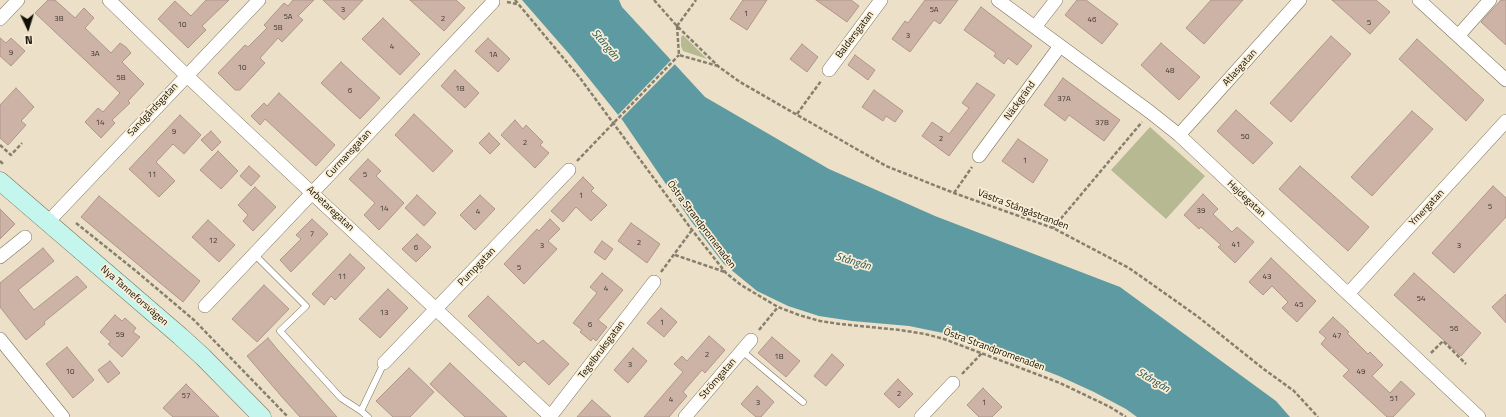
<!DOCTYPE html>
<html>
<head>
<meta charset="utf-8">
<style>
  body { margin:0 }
  #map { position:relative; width:1506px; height:417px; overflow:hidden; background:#ece1c8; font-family:"Titillium Web",sans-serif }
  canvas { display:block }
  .north { position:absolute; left:8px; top:8px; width:40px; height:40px; -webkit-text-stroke:3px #faeed5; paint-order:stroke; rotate:176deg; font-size:11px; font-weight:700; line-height:16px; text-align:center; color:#120e06 }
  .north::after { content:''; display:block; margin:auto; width:14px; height:18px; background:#120e06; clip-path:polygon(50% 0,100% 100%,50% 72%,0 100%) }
</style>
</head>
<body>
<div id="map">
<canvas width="1506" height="417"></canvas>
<div class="north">N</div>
</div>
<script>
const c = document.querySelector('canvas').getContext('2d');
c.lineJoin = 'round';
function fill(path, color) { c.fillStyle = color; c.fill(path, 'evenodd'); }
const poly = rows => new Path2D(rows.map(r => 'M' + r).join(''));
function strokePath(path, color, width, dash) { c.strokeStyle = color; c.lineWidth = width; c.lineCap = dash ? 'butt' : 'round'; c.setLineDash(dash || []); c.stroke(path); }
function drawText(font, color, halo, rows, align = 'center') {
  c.font = font + ' "Titillium Web",sans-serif'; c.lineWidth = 3.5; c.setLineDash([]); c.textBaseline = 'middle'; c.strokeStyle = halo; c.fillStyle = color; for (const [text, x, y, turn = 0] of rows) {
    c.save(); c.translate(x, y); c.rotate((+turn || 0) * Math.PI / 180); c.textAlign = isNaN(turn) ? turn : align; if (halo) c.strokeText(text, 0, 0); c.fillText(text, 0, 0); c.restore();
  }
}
const green = poly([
  [683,35,707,59,683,51,681,46,681,37],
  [1150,127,1205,176,1166,219,1111,170]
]);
const water = poly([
  [522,0,619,0,622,7,705,97,829,169,935,216,1120,287,1276,401,1290,417,1137,417,1126,409,1094,392,1059,376,953,335,909,326,852,321,819,316,788,306,757,291,724,264,691,221,623,121,570,55]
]);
const pier = poly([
  [672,59,676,63,621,119,617,116]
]);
const building = poly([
  [48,0,55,0,75,18,84,8,94,18,85,28,111,53,120,43,126,47,131,53,122,62,144,84,128,101,130,103,112,120,115,123,101,138,85,122,98,108,103,112,120,93,35,13,48,0],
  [206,0,229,0,202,26,206,30,188,48,158,19,175,1,191,16,206,0],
  [293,0,314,0,298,16,303,20,282,42,278,38,260,58,265,63,240,90,235,90,218,73,245,45,248,47,267,28,264,25,284,3,288,6,293,0],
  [323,0,363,0,344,20,323,0],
  [410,0,456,0,465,8,444,31,410,0],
  [743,0,767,0,747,30,730,19,743,0],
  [816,0,851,0,859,6,847,22,816,0],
  [925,0,958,0,940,24,934,20,910,52,892,39,905,21,908,23,925,0],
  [1077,0,1086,0,1118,24,1102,44,1065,15,1077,0],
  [1211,0,1243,0,1204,44,1186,28,1211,0],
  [1332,0,1376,0,1390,12,1370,34,1332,0],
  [1501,0,1506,0,1506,45,1481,22,1501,0],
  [981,7,1032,46,1017,65,1008,58,1004,64,994,56,996,53,964,30,981,7],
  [383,18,420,54,400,75,362,39,383,18],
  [1331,36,1351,54,1291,122,1270,103,1331,36],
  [0,38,6,43,11,38,25,51,11,66,0,56,0,38],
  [488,38,510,59,498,72,475,51,488,38],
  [1417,39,1484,100,1466,121,1399,59,1417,39],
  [1161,43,1200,77,1179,100,1141,65,1161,43],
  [802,44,818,57,807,72,790,59,802,44],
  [855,55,875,70,868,80,848,65,855,55],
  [341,62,380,98,360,119,321,83,341,62],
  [455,70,479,93,465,108,441,86,455,70],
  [1063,78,1120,120,1104,141,1069,115,1065,121,1044,105,1063,78],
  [977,83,995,95,949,156,922,136,932,122,949,134,969,108,962,103,977,83],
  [16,88,34,107,21,121,26,125,8,145,0,138,0,105,16,88],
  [874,90,903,111,895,122,886,116,883,121,862,107,874,90],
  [279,93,335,145,316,166,265,119,260,125,251,116,264,103,267,106,279,93],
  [1236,110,1273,143,1253,164,1217,131,1236,110],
  [1412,111,1433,129,1372,196,1351,177,1412,111],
  [414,114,453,151,433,172,395,135,414,114],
  [180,115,201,135,184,154,173,144,156,162,175,181,159,197,129,169,180,115],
  [515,120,523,129,526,125,543,142,540,145,549,153,535,168,501,135,515,120],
  [211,131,221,142,212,151,201,140,211,131],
  [489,133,500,144,490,154,479,143,489,133],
  [1018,139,1048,160,1033,183,1002,161,1018,139],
  [218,151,238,171,221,189,200,170,218,151],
  [368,159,381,171,376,176,404,203,379,230,364,215,375,203,349,179,368,159],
  [249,166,260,176,251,186,240,176,249,166],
  [1300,166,1369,227,1348,251,1279,189,1300,166],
  [583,177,594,188,591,191,607,205,591,221,576,207,563,222,551,211,583,177],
  [1493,186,1506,198,1506,217,1454,273,1432,253,1493,186],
  [255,187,276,207,253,231,243,221,248,215,238,205,255,187],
  [1203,194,1218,209,1213,214,1232,232,1237,227,1254,242,1235,263,1218,247,1221,245,1201,227,1199,229,1184,215,1203,194],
  [417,195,436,213,424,226,405,208,417,195],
  [480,195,495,209,475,230,460,215,480,195],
  [99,196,200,281,183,302,81,217,99,196],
  [0,209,15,224,0,239,0,209],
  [312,219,328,234,291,272,280,260,301,239,296,235,312,219],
  [550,219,560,229,548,241,557,249,524,284,504,264,537,229,539,231,550,219],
  [208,220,235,245,219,262,192,237,208,220],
  [631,223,660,244,647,263,618,241,631,223],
  [417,234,431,247,416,262,402,249,417,234],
  [602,241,613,249,605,260,594,252,602,241],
  [43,248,54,261,18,290,34,310,77,276,87,287,44,322,45,324,26,340,0,307,0,283,43,248],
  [350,254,365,268,335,300,331,296,324,305,312,294,350,254],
  [1271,258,1316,301,1297,322,1282,308,1288,302,1272,286,1263,295,1249,282,1271,258],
  [602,273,623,290,598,320,607,327,596,341,593,338,591,341,580,332,582,330,573,323,597,293,590,287,602,273],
  [1414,273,1481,333,1461,356,1394,295,1414,273],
  [264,285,289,309,257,342,232,319,264,285],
  [388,289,408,308,380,338,359,319,388,289],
  [1506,294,1506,323,1492,307,1506,294],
  [488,296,538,344,543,340,569,364,549,385,524,361,519,366,468,316,488,296],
  [661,308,677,322,664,337,647,323,661,308],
  [115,315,122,321,125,318,136,328,133,332,140,337,122,357,108,344,111,342,100,332,115,315],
  [1333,317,1349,332,1347,333,1368,354,1370,352,1383,365,1372,376,1390,393,1401,381,1415,394,1393,417,1387,417,1343,376,1349,370,1321,344,1326,338,1319,332,1333,317],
  [709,336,725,350,705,373,702,370,683,392,687,396,669,417,644,417,683,372,674,364,682,356,687,361,709,336],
  [772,337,800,361,786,377,758,353,772,337],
  [268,338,277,349,337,417,300,417,282,397,247,356,268,338],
  [67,347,94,380,73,398,46,364,67,347],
  [633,348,647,361,628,383,614,370,633,348],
  [832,354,844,365,826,386,814,376,832,354],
  [110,361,120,373,108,383,98,370,110,361],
  [450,363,507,417,465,417,430,384,450,363],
  [409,368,434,392,410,417,393,417,376,401,409,368],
  [898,379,913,394,899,408,884,394,898,379],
  [186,384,219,417,173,417,163,408,186,384],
  [757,386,774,402,761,417,756,417,741,404,757,386],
  [983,388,1002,407,992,417,979,417,967,405,983,388],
  [592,400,611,417,577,417,592,400]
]);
const path = poly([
  [515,0,580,78,692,230,726,273,741,285,778,307,799,315,820,321,840,324,900,330,925,334,944,339,1060,383,1110,407,1126,417],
  [654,0,677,26,719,67,740,82,886,166,954,193,1053,228,1129,268,1197,316,1265,370,1294,391,1318,417],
  [507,2,517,4],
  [677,26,679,55,718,66],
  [677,26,696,0],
  [797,114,821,81],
  [0,145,11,155,22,143],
  [0,161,4,165],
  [577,161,679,55],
  [954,193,972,167],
  [76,223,136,271,194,320,288,417],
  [1053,228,1142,122],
  [675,255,725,272],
  [661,272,692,230],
  [759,330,778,307],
  [1431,353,1443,341,1466,364],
  [962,374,982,353]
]);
const lane = poly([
  [255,255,306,306,280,331,341,398,361,411],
  [742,351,803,402],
  [368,417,361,411,384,363]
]);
const street = poly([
  [109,0,186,75,551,417],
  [998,0,1150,112,1179,135,1479,417],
  [1419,0,1506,80],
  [0,19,18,0],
  [1035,27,1056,0],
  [1458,36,1490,0],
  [829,70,881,0],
  [1179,135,1300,0],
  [979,156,1060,46],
  [48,222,259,0],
  [0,257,25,237],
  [1348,294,1506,121],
  [205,306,493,2],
  [0,339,63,417],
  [384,363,569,170],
  [550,417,654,282],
  [685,417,751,340],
  [921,417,953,383]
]);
const secondary = poly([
  [0,181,180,336,203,357,262,417]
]);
const numberNames = [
  ["3",343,10],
  ["5A",934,10],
  ["1",746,14],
  ["5A",288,17],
  ["3B",59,19],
  ["2",443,19],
  ["46",1092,20],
  ["5",1369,23],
  ["10",182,25],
  ["5B",278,28],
  ["3",908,36],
  ["4",392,47],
  ["9",11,53],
  ["3A",95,54],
  ["1A",493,55],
  ["10",242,68],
  ["48",1170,71],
  ["5B",121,78],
  ["1B",460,89],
  ["6",350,91],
  ["37A",1064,99],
  ["14",100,123],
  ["37B",1102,123],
  ["9",174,132],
  ["50",1245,137],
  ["2",941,139],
  ["2",525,143],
  ["1",1025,161],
  ["11",152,175],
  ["5",365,175],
  ["1",581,196],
  ["5",1490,207],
  ["14",384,209],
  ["39",1201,211],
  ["4",478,212],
  ["7",312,234],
  ["12",213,241],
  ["2",639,243],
  ["41",1236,245],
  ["3",542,246],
  ["3",1459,246],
  ["6",416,248],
  ["5",519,268],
  ["11",342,277],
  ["43",1267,277],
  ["4",606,289],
  ["54",1421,299],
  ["45",1299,305],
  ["13",384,313],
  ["1",662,323],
  ["6",590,325],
  ["56",1454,329],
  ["59",120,335],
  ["47",1337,336],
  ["2",707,355],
  ["1B",779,357],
  ["3",630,365],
  ["10",70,372],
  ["49",1361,372],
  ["2",899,394],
  ["57",186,396],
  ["51",1394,399],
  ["4",671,400],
  ["3",758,403],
  ["1",984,403]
];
const streetNames = [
  ["Baldersgatan",855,35,-53],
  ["Atlasgatan",1240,68,-48],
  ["Näckgränd",1020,101,-54],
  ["Sandgårdsgatan",153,110,-47],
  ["Curmansgatan",349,154,-47],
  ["Hejdegatan",1246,199,43],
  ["Ymergatan",1427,208,-47],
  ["Arbetaregatan",330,209,43],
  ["Västra Stångåstranden",1023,210,21],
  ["Östra Strandpromenaden",701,225,53],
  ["Pumpgatan",477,267,-46],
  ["Nya Tanneforsvägen",134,296,41],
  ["Tegelbruksgatan",602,350,-53],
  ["Östra Strandpromenaden",994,350,20],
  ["Strömgatan",718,379,-49]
];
const waterNames = [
  ["Stångån",605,45,50],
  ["Stångån",853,262,17],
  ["Stångån",1153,381,31]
];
fill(green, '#b6b992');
fill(water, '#5e9aa2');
fill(pier, '#ece1c8');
fill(building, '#cdb3a6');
strokePath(building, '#af9689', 1);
strokePath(lane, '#7c725c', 7);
strokePath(street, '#7c725c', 14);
strokePath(secondary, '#7c725c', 19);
strokePath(path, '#877f6e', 2.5, [4, 2]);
strokePath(lane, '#fff', 6);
strokePath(street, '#fff', 13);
strokePath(secondary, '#c5f6ed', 18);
drawText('8px', '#41372e', null, numberNames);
drawText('10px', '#120e06', '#faeed5', streetNames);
drawText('italic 11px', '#20555c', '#faeed5', waterNames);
</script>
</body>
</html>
